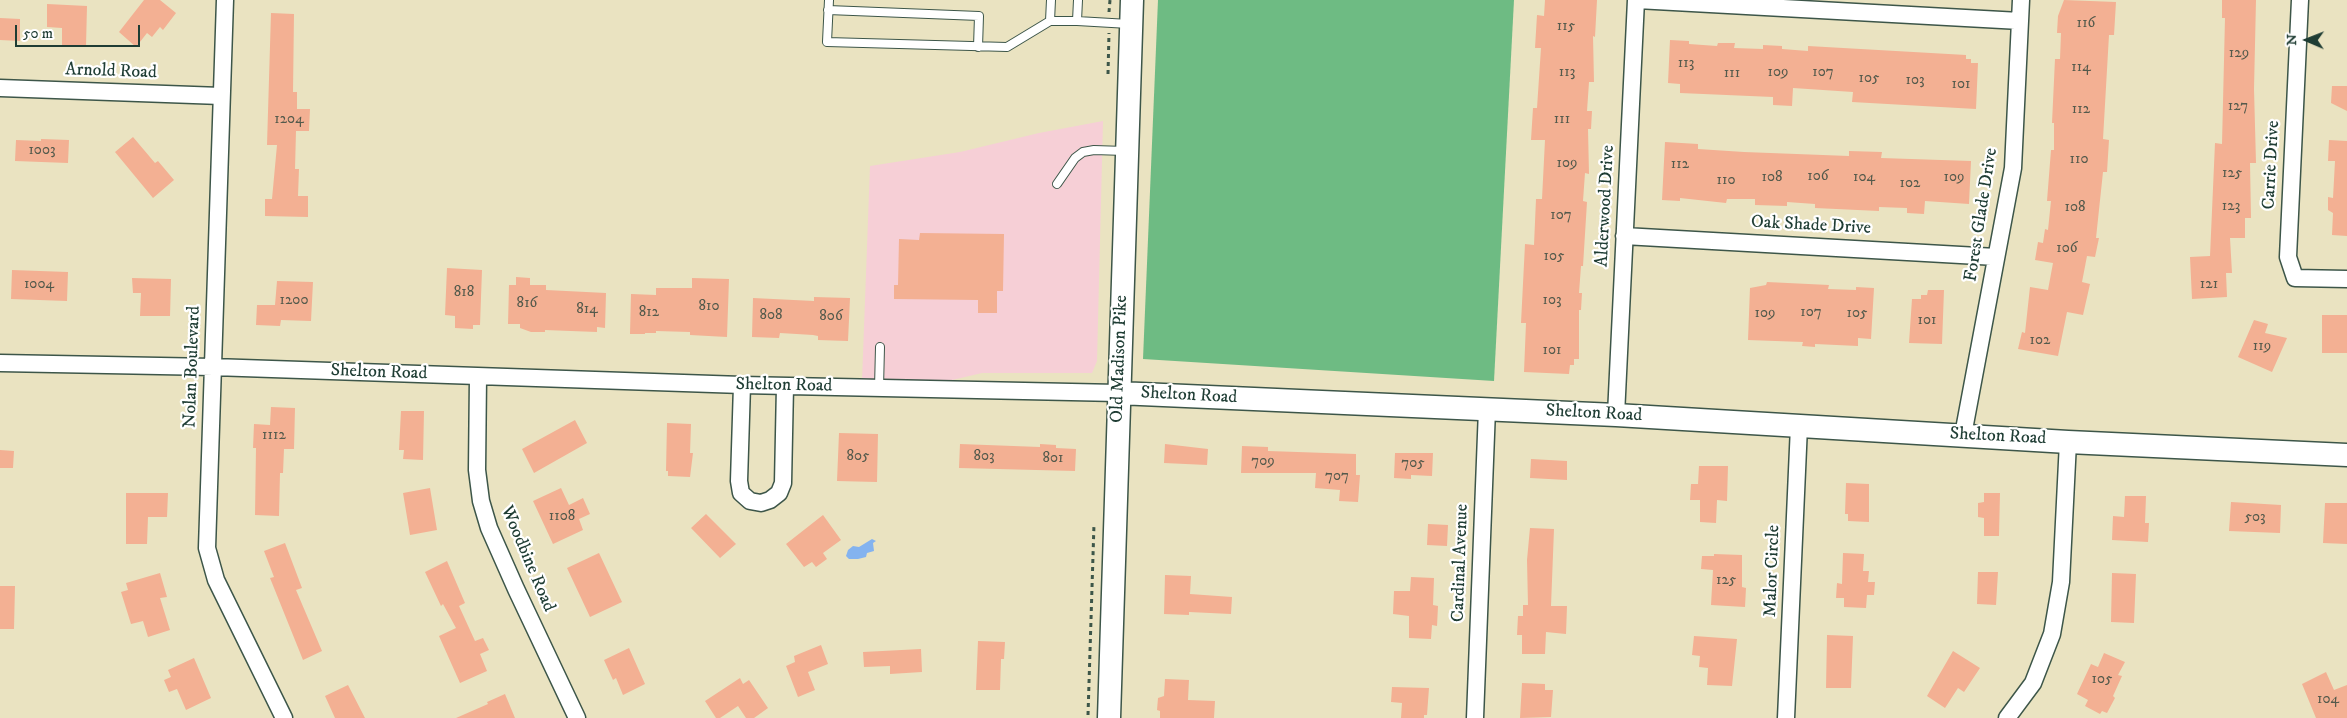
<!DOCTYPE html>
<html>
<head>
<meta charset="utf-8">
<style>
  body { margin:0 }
  #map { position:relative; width:2347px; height:718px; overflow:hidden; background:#eae3c1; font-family:"IM FELL DW Pica",serif }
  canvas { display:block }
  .north { position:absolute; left:2282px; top:15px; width:50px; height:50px; -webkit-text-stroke:4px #fff; paint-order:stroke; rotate:271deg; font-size:14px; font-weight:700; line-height:20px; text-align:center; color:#1f3d34 }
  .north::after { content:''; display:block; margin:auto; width:18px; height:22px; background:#1f3d34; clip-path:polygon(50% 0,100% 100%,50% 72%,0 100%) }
  .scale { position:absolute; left:15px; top:25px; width:125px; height:22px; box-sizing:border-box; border:2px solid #1f3d34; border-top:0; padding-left:6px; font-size:15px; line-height:18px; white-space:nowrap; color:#1f3d34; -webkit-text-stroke:4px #fff; paint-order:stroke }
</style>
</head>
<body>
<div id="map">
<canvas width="2347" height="718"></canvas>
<div class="north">N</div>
<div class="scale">50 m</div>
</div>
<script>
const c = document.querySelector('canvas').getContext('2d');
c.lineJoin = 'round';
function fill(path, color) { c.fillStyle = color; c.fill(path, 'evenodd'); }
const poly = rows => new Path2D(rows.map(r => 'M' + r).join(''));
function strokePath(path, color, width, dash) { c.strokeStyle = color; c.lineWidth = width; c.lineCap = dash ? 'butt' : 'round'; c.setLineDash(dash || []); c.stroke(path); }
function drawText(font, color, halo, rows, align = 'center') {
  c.font = font + ' "IM FELL DW Pica",serif'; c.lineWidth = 4.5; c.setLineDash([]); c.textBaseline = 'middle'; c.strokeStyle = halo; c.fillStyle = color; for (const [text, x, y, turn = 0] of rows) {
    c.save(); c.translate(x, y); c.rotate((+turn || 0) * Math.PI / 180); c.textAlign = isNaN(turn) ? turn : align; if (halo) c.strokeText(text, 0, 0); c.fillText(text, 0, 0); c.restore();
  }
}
const built = poly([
  [1103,121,1097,361,1092,373,982,373,948,381,862,381,870,166,960,152,1039,133]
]);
const forest = poly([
  [1158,0,1514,0,1494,381,1143,359]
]);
const water = poly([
  [872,539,876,541,873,543,874,551,867,553,866,557,858,559,849,559,846,556,848,550,853,546,859,547]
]);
const building = poly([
  [144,0,160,0,176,13,163,30,160,27,152,37,147,33,136,47,119,32],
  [1545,0,1597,0,1595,37,1593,36,1594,82,1589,82,1587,111,1592,111,1591,129,1588,129,1589,174,1585,173,1583,201,1587,202,1583,266,1581,266,1579,293,1582,293,1581,310,1579,310,1579,359,1574,359,1574,365,1570,365,1569,374,1524,372,1526,323,1521,323,1525,244,1534,245,1536,199,1542,199,1545,140,1531,140,1533,108,1537,108,1541,48,1535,48,1537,15,1544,16],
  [2064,0,2116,2,2114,35,2109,35,2103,139,2109,140,2107,172,2103,172,2096,238,2099,238,2095,257,2087,256,2082,282,2090,284,2083,315,2067,312,2058,356,2018,349,2022,332,2025,333,2030,287,2048,290,2053,263,2035,260,2038,242,2043,243,2045,229,2048,230,2051,201,2047,201,2051,150,2054,150,2054,123,2052,123,2055,59,2060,59,2061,33,2057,33,2058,16],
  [2222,0,2256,0,2254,89,2256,163,2250,163,2251,218,2245,218,2245,238,2230,238,2232,273,2226,273,2227,297,2192,299,2190,257,2210,256,2215,143,2222,144,2225,18,2222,18],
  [47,4,87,6,86,46,62,45,62,28,47,27],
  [271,13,294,14,293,92,297,92,297,109,310,109,309,131,296,131,295,169,299,169,298,196,308,196,308,217,265,216,265,199,272,199,277,145,267,145],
  [0,18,20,19,20,41,0,40],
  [1670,40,1689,41,1689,44,1717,46,1718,43,1735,43,1734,48,1763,49,1763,45,1782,46,1782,49,1808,51,1808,46,1966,55,1966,59,1971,59,1971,63,1978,63,1976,109,1852,102,1853,92,1793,88,1792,106,1773,105,1773,97,1680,93,1680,84,1668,83],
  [2332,86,2347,86,2347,111,2331,103],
  [133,137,155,163,158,161,174,180,153,198,115,152],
  [41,139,69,140,68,163,15,161,16,140,41,141],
  [2329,140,2347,141,2347,236,2332,235,2333,213,2328,210,2328,197,2333,198,2335,161,2328,161],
  [1665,142,1698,144,1698,149,1744,152,1849,156,1849,151,1882,152,1881,158,1971,161,1969,204,1925,201,1924,214,1907,213,1907,208,1879,207,1879,211,1815,208,1815,204,1787,202,1787,206,1755,205,1755,199,1727,199,1726,203,1680,198,1680,201,1662,200],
  [920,233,1004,234,1003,291,997,291,997,313,978,313,978,300,894,299,894,285,898,285,899,239,919,240],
  [447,268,482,270,480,325,473,325,473,329,455,328,455,316,445,315],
  [12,270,68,272,67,301,11,299],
  [516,277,530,278,530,285,546,285,546,290,606,293,605,328,597,327,597,332,545,330,545,332,531,332,520,328,520,324,508,324,509,285,516,285],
  [132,278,171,279,170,316,140,316,141,293,133,293],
  [692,278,729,279,727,337,690,335,690,332,656,331,656,333,645,333,645,334,630,334,631,294,656,295,656,288,692,288],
  [277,281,313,282,311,321,281,320,280,326,256,325,257,305,275,305],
  [1767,282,1829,285,1828,289,1856,290,1856,287,1874,288,1871,339,1858,338,1858,346,1815,344,1815,347,1802,346,1803,342,1748,340,1750,288,1766,285],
  [1928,290,1944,290,1942,344,1909,343,1912,299,1921,299,1921,295,1927,295],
  [814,297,850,298,848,341,818,340,818,336,813,335,780,333,779,338,752,337,753,298,814,301],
  [2322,315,2347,315,2347,353,2322,353],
  [2254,320,2268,324,2265,333,2287,338,2272,372,2238,357],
  [271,407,295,408,294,449,284,449,283,473,280,473,279,516,255,515,256,448,253,448,254,424,270,425],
  [401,411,424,411,423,460,403,459,404,450,399,450],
  [575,420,587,443,534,473,522,449],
  [667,423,691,424,690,453,693,453,690,477,668,476,668,471,666,471],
  [839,433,878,434,877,482,837,481],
  [960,444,1040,447,1040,444,1056,445,1056,448,1076,449,1075,471,959,468],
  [1165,444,1208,449,1207,465,1164,463],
  [1242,446,1268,447,1268,451,1356,454,1356,475,1360,475,1358,502,1339,501,1340,490,1315,488,1316,473,1241,473],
  [0,450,14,451,13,468,0,468],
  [1395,453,1433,453,1432,476,1411,475,1411,479,1394,478],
  [1531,459,1567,461,1567,480,1530,478],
  [1699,466,1728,466,1727,501,1717,500,1716,523,1700,522,1700,500,1690,500,1691,484,1698,484],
  [1846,483,1869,484,1869,522,1848,521,1848,514,1845,514],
  [430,488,437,530,410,535,403,493],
  [561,488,569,505,583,498,590,514,579,519,583,530,553,544,533,501],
  [126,493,168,493,167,517,148,517,147,544,126,544],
  [1984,493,2000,493,1999,536,1984,536,1984,518,1978,517,1978,503,1984,502],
  [2125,496,2146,496,2145,523,2149,523,2148,542,2112,540,2113,516,2124,517],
  [2231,502,2281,505,2280,533,2229,531],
  [2325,503,2347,503,2347,544,2323,543],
  [706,514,736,544,720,558,691,528],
  [823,515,841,540,823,553,827,559,816,567,812,562,804,567,786,544],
  [1428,524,1448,525,1447,546,1427,545],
  [1530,528,1554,529,1551,606,1567,606,1566,634,1546,632,1545,654,1522,654,1522,635,1517,635,1518,616,1523,616,1523,605,1528,605,1527,560],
  [285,543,302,588,296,590,322,651,303,660,270,578,274,577,264,551],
  [599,553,622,602,590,617,567,568],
  [1843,553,1864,554,1863,571,1869,571,1868,582,1875,582,1874,595,1867,595,1866,608,1844,607,1844,598,1836,598,1837,583,1842,584],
  [1714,554,1742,555,1742,587,1746,588,1745,607,1711,605,1713,570,1701,569,1702,556,1714,556],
  [447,561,465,603,459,606,475,641,483,638,489,650,480,654,487,671,460,683,439,636,456,628,443,604,441,606,425,572],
  [1978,572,1998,572,1996,605,1977,604],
  [160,573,167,597,160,598,170,630,148,637,143,621,131,624,121,592,128,590,126,583],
  [2112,573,2136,574,2134,623,2111,622],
  [1165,575,1191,576,1190,594,1232,597,1231,614,1189,612,1189,615,1164,614],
  [1411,577,1434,578,1433,605,1438,606,1437,626,1432,625,1431,639,1409,638,1409,616,1393,614,1394,591,1410,591],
  [0,586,15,586,14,629,0,629],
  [1827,635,1853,636,1851,688,1826,688],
  [1694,636,1737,639,1732,686,1707,685,1708,668,1699,667,1700,656,1692,655],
  [978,641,1005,642,1004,659,1001,659,1000,690,976,690],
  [821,645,828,664,808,672,815,690,798,697,786,666,795,662,794,656],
  [629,648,645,684,623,695,616,678,613,680,604,660],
  [921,649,922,672,890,674,890,666,864,667,863,652],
  [1953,651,1980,668,1964,692,1958,688,1945,708,1927,696],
  [2104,653,2125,662,2118,675,2122,676,2113,696,2115,698,2107,713,2102,711,2100,714,2085,706,2088,700,2077,694,2091,664,2098,667],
  [194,658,211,698,186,710,177,689,169,692,164,680,171,677,168,670],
  [2326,672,2334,690,2347,685,2347,718,2316,718,2302,684],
  [740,678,743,684,749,680,768,708,754,718,746,718,738,706,720,718,716,718,705,701],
  [1165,679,1189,680,1188,700,1215,701,1214,718,1160,718,1160,711,1157,710,1158,698,1164,696],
  [1522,683,1545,684,1545,690,1553,690,1551,717,1520,718],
  [348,685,365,718,335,718,325,696],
  [1392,687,1429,688,1427,715,1424,715,1424,718,1401,718,1402,703,1391,702],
  [505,694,515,718,456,718,488,704,487,702]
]);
const path = poly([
  [1109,12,1110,0],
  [1108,74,1109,33],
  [1088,715,1094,524]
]);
const lane = poly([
  [829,0,827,42,1007,47,1050,21],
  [1051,0,1050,21,1077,21],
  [1078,0,1077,21,1129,24],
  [828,10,979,16,978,47],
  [1057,184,1075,158,1083,152,1094,150,1125,151],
  [879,388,880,347]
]);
const street = poly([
  [225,0,207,548,216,580,284,718],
  [1637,0,2020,21],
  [2300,0,2288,257,2295,278,2347,279],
  [0,88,221,96],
  [1624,236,1996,257],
  [0,363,213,367,742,385,1118,393],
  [478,377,477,470,481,501,489,528,516,589,577,718],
  [742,385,739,481,741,493,750,501,761,503,770,500,779,493,783,483,785,386],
  [1616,415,1636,0],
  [1963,435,2013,168,2021,0],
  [1475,718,1487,409],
  [1786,718,1799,426],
  [2007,718,2033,683,2052,634,2061,582,2068,442]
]);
const secondary = poly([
  [1118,393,1616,415,2068,442,2347,455],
  [1109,718,1132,0]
]);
const numberNames = [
  ["116",2086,24],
  ["115",1566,27],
  ["129",2239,54],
  ["113",1686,64],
  ["114",2081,68],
  ["113",1567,73],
  ["109",1778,73],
  ["107",1823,73],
  ["111",1732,74],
  ["105",1869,79],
  ["103",1915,81],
  ["101",1961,85],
  ["127",2238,107],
  ["112",2081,110],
  ["1204",289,120],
  ["111",1562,120],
  ["1003",42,151],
  ["110",2079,160],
  ["109",1567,164],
  ["112",1680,165],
  ["125",2232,174],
  ["106",1818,177],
  ["108",1772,178],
  ["104",1864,178],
  ["109",1954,178],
  ["110",1726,181],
  ["102",1910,184],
  ["123",2231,207],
  ["108",2075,208],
  ["107",1561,216],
  ["106",2067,249],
  ["105",1554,257],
  ["1004",39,285],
  ["121",2209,285],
  ["818",464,293],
  ["1200",294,301],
  ["103",1552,301],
  ["816",527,304],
  ["810",709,307],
  ["814",587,310],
  ["812",649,313],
  ["107",1811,313],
  ["109",1765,314],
  ["105",1857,314],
  ["808",771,316],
  ["806",831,317],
  ["101",1927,321],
  ["102",2040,341],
  ["119",2262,347],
  ["101",1552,351],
  ["1112",274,436],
  ["805",858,457],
  ["803",984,457],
  ["801",1053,459],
  ["709",1263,462],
  ["705",1413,464],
  ["707",1337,477],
  ["1108",562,517],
  ["503",2255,518],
  ["125",1726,581],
  ["105",2102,680],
  ["104",2328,700]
];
const streetNames = [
  ["Arnold Road",111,72,2],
  ["Carrie Drive",2272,165,-87],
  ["Alderwood Drive",1606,206,-87],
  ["Forest Glade Drive",1982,215,-81],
  ["Oak Shade Drive",1811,226,3],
  ["Old Madison Pike",1120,359,-88],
  ["Nolan Boulevard",193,367,-88],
  ["Shelton Road",379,373,2],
  ["Shelton Road",784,386,1],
  ["Shelton Road",1189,396,3],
  ["Shelton Road",1594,414,3],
  ["Shelton Road",1998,437,3],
  ["Woodbine Road",527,559,67],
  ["Cardinal Avenue",1461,563,-88],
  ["Malor Circle",1773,571,-88]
];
fill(built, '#f6cfd6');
fill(forest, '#6ebb83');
fill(water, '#84b3ef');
fill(building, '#f3b093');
strokePath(lane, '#3d5649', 10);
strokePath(street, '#3d5649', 19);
strokePath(secondary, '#3d5649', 25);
strokePath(path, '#3d5649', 3, [4, 4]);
strokePath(lane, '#fff', 8);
strokePath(street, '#fff', 16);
strokePath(secondary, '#fff', 22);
drawText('15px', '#545a4c', null, numberNames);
drawText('18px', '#1f3d34', '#fff', streetNames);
</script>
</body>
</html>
